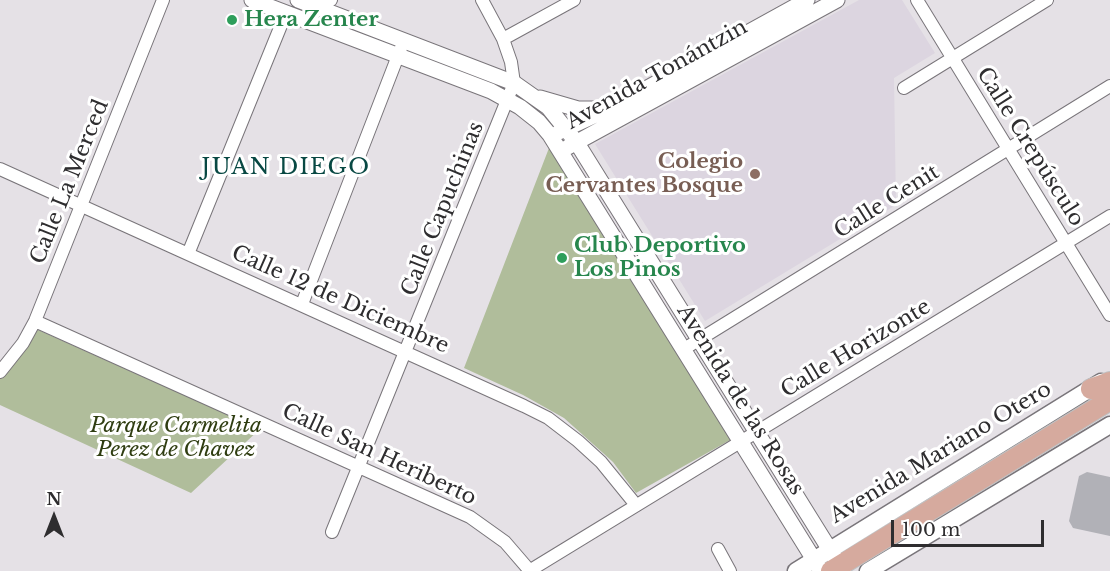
<!DOCTYPE html>
<html>
<head>
<meta charset="utf-8">
<style>
  body { margin:0 }
  #map { position:relative; width:1110px; height:571px; overflow:hidden; background:#e5e1e6; font-family:"Libre Baskerville",serif }
  canvas { display:block }
  .north { position:absolute; left:24px; top:487px; width:60px; height:60px; -webkit-text-stroke:4px #fff; paint-order:stroke; rotate:0deg; font-size:16px; font-weight:700; line-height:24px; text-align:center; color:#2e2d2f }
  .north::after { content:''; display:block; margin:auto; width:21px; height:27px; background:#2e2d2f; clip-path:polygon(50% 0,100% 100%,50% 72%,0 100%) }
  .scale { position:absolute; left:891px; top:520px; width:153px; height:27px; box-sizing:border-box; border:3px solid #2e2d2f; border-top:0; padding-left:8px; font-size:18px; line-height:21px; white-space:nowrap; color:#2e2d2f; -webkit-text-stroke:4px #fff; paint-order:stroke }
</style>
</head>
<body>
<div id="map">
<canvas width="1110" height="571"></canvas>
<div class="north">N</div>
<div class="scale">100 m</div>
</div>
<script>
const c = document.querySelector('canvas').getContext('2d');
c.lineJoin = 'round';
function fill(path, color) { c.fillStyle = color; c.fill(path, 'evenodd'); }
const poly = rows => new Path2D(rows.map(r => 'M' + r).join(''));
function strokePath(path, color, width, dash) { c.strokeStyle = color; c.lineWidth = width; c.lineCap = dash ? 'butt' : 'round'; c.setLineDash(dash || []); c.stroke(path); }
function drawText(font, color, halo, rows, align = 'center') {
  c.font = font + ' "Libre Baskerville",serif'; c.lineWidth = 6; c.setLineDash([]); c.textBaseline = 'middle'; c.strokeStyle = halo; c.fillStyle = color; for (const [text, x, y, turn = 0] of rows) {
    c.save(); c.translate(x, y); c.rotate((+turn || 0) * Math.PI / 180); c.textAlign = isNaN(turn) ? turn : align; if (halo) c.strokeText(text, 0, 0); c.fillText(text, 0, 0); c.restore();
  }
}
const built = poly([
  [859,0,902,0,935,53,894,78,896,205,705,321,595,144]
]);
const green = poly([
  [549,148,732,439,636,493,613,462,564,418,523,395,464,368],
  [36,329,260,429,191,493,0,405,0,378]
]);
const building = poly([
  [1087,472,1110,477,1110,536,1073,528,1069,521,1079,476]
]);
const minor = poly([
  [917,0,1110,315],
  [309,22,317,8,331,0],
  [503,39,574,0],
  [904,88,1047,0],
  [0,169,524,406,548,418,578,441,601,462,636,505],
  [188,254,286,13],
  [302,304,401,48],
  [35,321,470,517,505,542,530,571],
  [684,349,1110,86],
  [0,372,23,343,35,321,163,0],
  [332,532,514,83,511,62,503,39,482,0],
  [718,549,730,571],
  [529,571,1110,216]
]);
const tertiary = poly([
  [252,0,491,91,520,107,539,122,550,135,821,571],
  [298,0,514,83,548,107,577,143,843,571],
  [540,98,578,109,604,109],
  [559,132,613,107,807,0],
  [568,147,837,0]
]);
const secondary = poly([
  [796,571,1101,382],
  [868,571,1110,425]
]);
const primary = poly([
  [1091,389,1110,382],
  [831,571,1110,400]
]);
const markers = [
  [232,20,6,"#2e9e5b"],
  [755,174,6,"#8d6e63"],
  [562,258,6,"#2e9e5b"]
];
const leisureNames = [
  ["Hera Zenter",244,20],
  ["Club Deportivo",574,246],
  ["Los Pinos",574,270]
];
const streetNames = [
  ["Avenida Tonántzin",657,75,-29],
  ["Calle Crepúsculo",1030,147,58],
  ["Calle La Merced",70,182,-68],
  ["Calle Cenit",887,202,-32],
  ["Calle Capuchinas",443,209,-68],
  ["Calle 12 de Diciembre",340,300,24],
  ["Calle Horizonte",856,349,-31],
  ["Avenida de las Rosas",740,400,58],
  ["Avenida Mariano Otero",941,453,-31],
  ["Calle San Heriberto",379,455,25]
];
const educationNames = [
  ["Colegio",743,162],
  ["Cervantes Bosque",743,186]
];
const parkNames = [
  ["Parque Carmelita",176,426],
  ["Perez de Chavez",176,450]
];
const neighbourhoodNames = [
  ["JUAN DIEGO",286,168]
];
fill(built, '#dcd5e0');
fill(green, '#b0bd9b');
fill(building, '#b1b1b7');
strokePath(minor, '#79757a', 14);
strokePath(tertiary, '#79757a', 17);
strokePath(secondary, '#79757a', 19);
strokePath(primary, '#c0c0c1', 22);
strokePath(minor, '#fff', 12);
strokePath(tertiary, '#fff', 15);
strokePath(secondary, '#fff', 16);
strokePath(primary, '#d6aa9e', 20);
for (const [x, y, r, color] of markers) { const dot = new Path2D(); dot.arc(x, y, r, 0, 2 * Math.PI); c.fillStyle = color; c.fill(dot); strokePath(dot, '#fff', 2); }
drawText('bold 21px', '#27864d', '#fff', leisureNames, 'left');
drawText('21px', '#2e2d2f', '#fff', streetNames);
drawText('bold 21px', '#785e54', '#fff', educationNames, 'right');
drawText('italic 21px', '#2f3d11', '#fff', parkNames);
c.letterSpacing = '1.5px';
drawText('22px', '#084843', '#fff', neighbourhoodNames);
c.letterSpacing = '0px';
</script>
</body>
</html>
